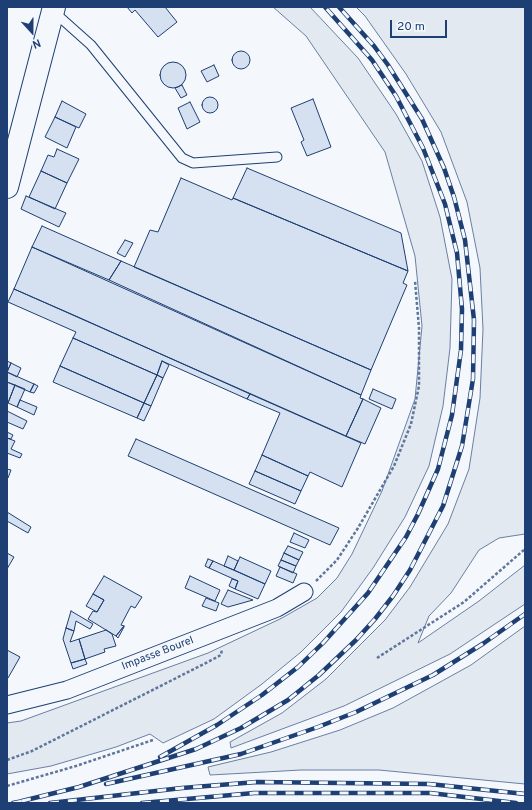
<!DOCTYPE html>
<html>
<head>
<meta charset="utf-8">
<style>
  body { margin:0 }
  #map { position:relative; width:532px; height:810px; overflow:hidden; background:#f4f7fb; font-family:Overpass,sans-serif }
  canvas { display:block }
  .frame { position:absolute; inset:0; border:8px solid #1d3f73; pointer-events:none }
  .north { position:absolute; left:12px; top:12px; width:40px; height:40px; -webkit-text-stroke:3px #f4f7fb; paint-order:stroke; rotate:159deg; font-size:11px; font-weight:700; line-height:16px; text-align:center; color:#1d3f73 }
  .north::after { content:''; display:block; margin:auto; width:14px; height:18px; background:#1d3f73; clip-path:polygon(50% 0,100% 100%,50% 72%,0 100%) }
  .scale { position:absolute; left:390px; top:20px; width:57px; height:18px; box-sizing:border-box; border:2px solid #1d3f73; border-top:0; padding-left:5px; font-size:12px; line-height:14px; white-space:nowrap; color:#1d3f73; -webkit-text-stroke:3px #f4f7fb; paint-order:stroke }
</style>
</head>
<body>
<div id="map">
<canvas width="532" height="810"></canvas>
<div class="frame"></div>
<div class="north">N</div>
<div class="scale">20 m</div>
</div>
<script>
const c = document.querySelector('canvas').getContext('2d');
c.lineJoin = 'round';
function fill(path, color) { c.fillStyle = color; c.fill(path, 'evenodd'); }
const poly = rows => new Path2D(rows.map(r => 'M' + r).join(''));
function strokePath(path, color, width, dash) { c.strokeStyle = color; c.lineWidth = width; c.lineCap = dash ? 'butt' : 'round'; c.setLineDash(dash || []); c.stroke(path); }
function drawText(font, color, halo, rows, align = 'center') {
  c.font = font + ' Overpass,sans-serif'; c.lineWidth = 3; c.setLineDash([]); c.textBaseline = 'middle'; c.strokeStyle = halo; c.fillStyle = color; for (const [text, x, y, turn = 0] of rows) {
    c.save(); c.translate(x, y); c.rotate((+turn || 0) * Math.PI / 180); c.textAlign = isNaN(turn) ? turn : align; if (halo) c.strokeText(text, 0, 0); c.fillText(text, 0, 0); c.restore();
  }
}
const green = poly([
  [273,7,310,7,358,58,396,114,422,161,440,217,452,279,450,348,443,406,429,466,405,517,373,568,341,612,301,652,262,684,214,719,163,743,150,734,116,747,51,766,7,774,7,723,21,721,208,653,282,618,317,598,337,578,352,554,382,491,415,399,422,326,415,256,385,152,306,36,273,7],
  [356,7,525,7,525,534,499,538,479,550,451,593,429,616,418,643,479,601,525,565,525,604,450,654,344,706,231,748,230,742,282,713,326,679,385,620,410,587,448,524,469,469,480,398,483,329,480,268,467,202,441,132,406,74,365,16,356,7],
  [525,626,525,784,379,770,301,770,210,775,208,767,271,752,340,730,393,708,471,665,525,626]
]);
const building = poly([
  [127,7,165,7,177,22,158,37,135,10,132,13,127,7],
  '232 60a9 9 0 1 1 18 0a9 9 0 1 1-18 0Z',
  '160 75a13 13 0 1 1 26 0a13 13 0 1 1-26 0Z',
  [214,65,219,76,207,82,201,71,214,65],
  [182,85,187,95,181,98,175,88,182,85],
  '202 105a8 8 0 1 1 16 0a8 8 0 1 1-16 0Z',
  [313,99,331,147,307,156,301,142,304,140,291,108,313,99],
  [62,101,86,114,79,128,55,117,62,101],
  [190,102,200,122,187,129,178,108,190,102],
  [55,117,76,127,67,148,45,137,55,117],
  [57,149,79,159,67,183,41,171,48,155,54,157,57,149],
  [247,168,401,233,408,271,233,198,247,168],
  [41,171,67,183,55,209,29,197,41,171],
  [181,178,232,200,233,198,408,271,403,283,407,285,371,370,134,267,150,230,158,232,181,178],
  [26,196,66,213,59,227,21,209,26,196],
  [42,226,121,261,109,280,32,247,42,226],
  [125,240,133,243,125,257,117,253,125,240],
  [32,247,361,395,360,398,363,399,346,436,14,289,32,247],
  [121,261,371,370,361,395,109,280,121,261],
  [14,289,78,317,250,394,247,399,162,361,157,375,73,338,76,332,8,302,14,289],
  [73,338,157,375,144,403,60,366,73,338],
  [7,361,11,363,7,372,7,361],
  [162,361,169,365,163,378,157,375,162,361],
  [11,363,21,368,17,377,7,372,11,363],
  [60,366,144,403,137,418,53,382,60,366],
  [7,372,34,384,30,392,7,382,7,372],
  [157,375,163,378,151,406,144,403,157,375],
  [7,382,15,385,8,403,7,403,7,382],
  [34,384,38,386,34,393,30,392,34,384],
  [15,385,25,389,17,407,8,403,15,385],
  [373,389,396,399,392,409,369,399,373,389],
  [250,394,361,443,342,487,310,472,308,476,262,455,280,413,247,399,250,394],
  [363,399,381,408,365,444,346,436,363,399],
  [20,400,37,407,34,415,17,407,20,400],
  [144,403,151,406,144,421,137,418,144,403],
  [7,411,27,421,23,429,7,422,7,411],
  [7,432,13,435,11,439,7,438,7,432],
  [7,438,15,441,11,449,22,454,20,458,7,453,7,438],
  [136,439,339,528,330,545,128,456,136,439],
  [262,455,308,476,301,491,255,471,262,455],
  [7,469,11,470,8,478,7,477,7,469],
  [255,471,301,491,295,504,249,484,255,471],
  [7,512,31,527,28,533,7,521,7,512],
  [294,533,309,540,305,548,290,542,294,533],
  [288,546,303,552,299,560,284,553,288,546],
  [7,553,14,557,7,569,7,553],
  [284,553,299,560,296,566,281,560,284,553],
  [228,556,238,561,234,570,224,566,228,556],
  [240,557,271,571,265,584,234,570,240,557],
  [208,559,213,561,209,568,205,566,208,559],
  [281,560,296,566,293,573,278,566,281,560],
  [213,561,265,584,258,599,235,589,238,581,209,568,213,561],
  [280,567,297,574,293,583,276,576,280,567],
  [104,576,142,597,135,608,131,606,121,625,124,626,116,636,88,619,93,611,97,612,104,600,93,594,104,576],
  [190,576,220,590,215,601,185,588,190,576],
  [232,579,238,581,235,589,229,586,232,579],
  [228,590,253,600,228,607,221,604,228,590],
  [93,594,104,600,97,612,86,606,93,594],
  [206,598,219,603,216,611,202,606,206,598],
  [71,611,93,624,90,629,76,621,74,631,66,628,71,611],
  [124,626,124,627,118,638,116,636,124,626],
  [66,628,74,631,70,642,79,639,85,659,71,663,63,639,66,628],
  [106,630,112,634,116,646,104,649,105,652,85,659,79,639,106,630],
  [7,650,20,657,8,678,7,677,7,650],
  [85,659,87,664,73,669,71,663,85,659]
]);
const path = poly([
  [316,581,337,560,358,528,394,466,411,424,419,386,419,328,415,281],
  [377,658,464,602,525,549],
  [7,760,32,751,204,664,221,655,222,649],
  [7,786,76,766,153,740]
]);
const lane = poly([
  [54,12,91,45,182,158,193,163,277,157]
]);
const street = poly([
  [7,705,67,690,277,608,304,592]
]);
const secondary = poly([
  [7,187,54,7]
]);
const rail = poly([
  [160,757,217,725,262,695,298,667,323,643,368,593,406,537,418,514,438,469,452,415,461,350,462,309,457,253,445,204,423,148,396,96,372,60,325,7],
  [106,784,241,754,318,727,356,712,433,675,484,643,525,614],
  [22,801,79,787,196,749,241,728,288,700,319,675,356,640,375,619,393,596,410,570,443,506,462,446,473,379,474,320,465,240,454,197,444,168,422,119,388,65,374,46,339,7],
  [13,803,28,800],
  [50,803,182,788,257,782,429,784,525,794],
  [142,803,254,793,430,793,516,803]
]);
const streetNames = [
  ["Impasse Bourel",158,654,-21]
];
fill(green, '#e3e9f0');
strokePath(green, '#687fa3', 1);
fill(building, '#d5e0f0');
strokePath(building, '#1d3f73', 1);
strokePath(lane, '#1d3f73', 11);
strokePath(street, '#1d3f73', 19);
strokePath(secondary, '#1d3f73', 24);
strokePath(path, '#5e769c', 2.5, [3, 2]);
strokePath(lane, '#f4f7fb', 9);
strokePath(street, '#f4f7fb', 17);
strokePath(secondary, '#f4f7fb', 22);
strokePath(rail, '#1d3f73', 4.5);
strokePath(rail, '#f4f7fb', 3, [9]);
drawText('11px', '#1d3f73', '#f4f7fb', streetNames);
</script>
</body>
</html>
